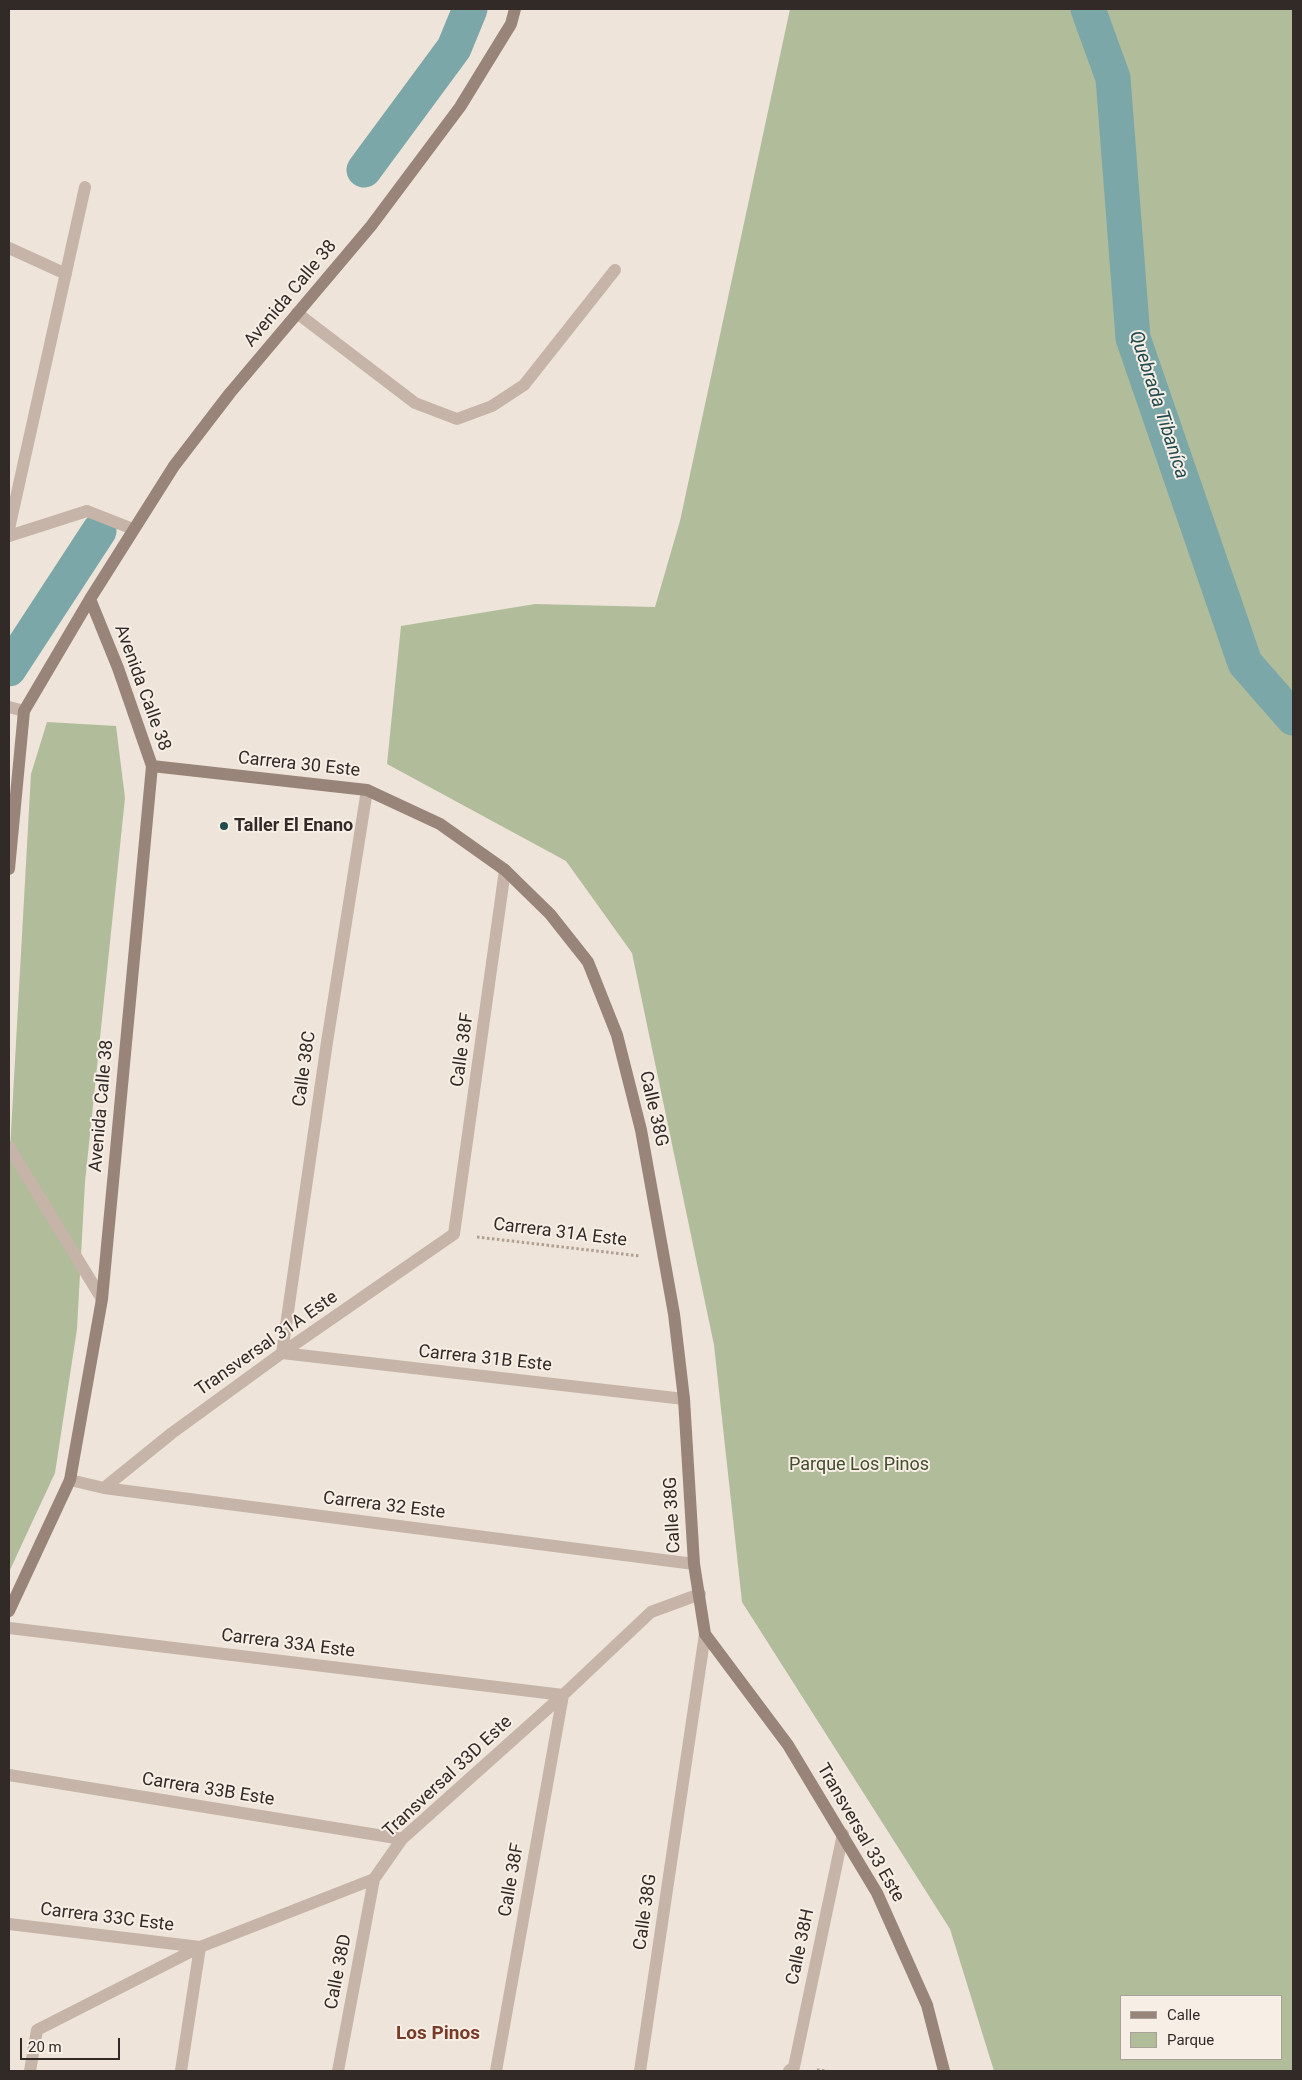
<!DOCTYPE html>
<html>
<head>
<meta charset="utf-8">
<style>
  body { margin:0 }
  #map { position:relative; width:1302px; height:2080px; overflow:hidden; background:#eee4d9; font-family:Roboto,sans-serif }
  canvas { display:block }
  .frame { position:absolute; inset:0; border:10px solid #322a27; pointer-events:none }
  .legend { position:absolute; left:1120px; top:1995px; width:162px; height:65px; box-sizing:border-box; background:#f7eee5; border:1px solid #a8a099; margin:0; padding:6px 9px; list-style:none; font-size:15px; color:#322a27 }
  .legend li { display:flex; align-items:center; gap:10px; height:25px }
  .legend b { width:25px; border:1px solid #a8a099 }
  .scale { position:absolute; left:20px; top:2038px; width:100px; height:22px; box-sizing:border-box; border:2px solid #322a27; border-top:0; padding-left:6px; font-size:15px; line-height:18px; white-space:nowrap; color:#322a27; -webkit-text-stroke:4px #f7eee5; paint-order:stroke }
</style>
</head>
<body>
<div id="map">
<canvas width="1302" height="2080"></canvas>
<div class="frame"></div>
<ul class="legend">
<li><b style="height:6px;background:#988479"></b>Calle</li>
<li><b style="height:14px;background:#b1bc9b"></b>Parque</li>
</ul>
<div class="scale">20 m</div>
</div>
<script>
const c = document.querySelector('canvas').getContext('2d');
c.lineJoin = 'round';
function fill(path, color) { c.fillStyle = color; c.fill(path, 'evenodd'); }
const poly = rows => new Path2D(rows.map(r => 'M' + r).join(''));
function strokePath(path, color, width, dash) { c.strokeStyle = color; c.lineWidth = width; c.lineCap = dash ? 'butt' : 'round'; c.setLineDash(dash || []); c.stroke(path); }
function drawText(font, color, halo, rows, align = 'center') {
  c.font = font + ' Roboto,sans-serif'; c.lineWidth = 4; c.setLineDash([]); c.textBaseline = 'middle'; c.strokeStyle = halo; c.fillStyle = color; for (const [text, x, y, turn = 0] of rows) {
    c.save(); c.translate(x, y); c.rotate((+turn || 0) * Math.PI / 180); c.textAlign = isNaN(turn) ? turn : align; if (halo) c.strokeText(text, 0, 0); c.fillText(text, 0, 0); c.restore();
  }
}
const green = poly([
  [790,9,1293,9,1293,2071,994,2071,950,1929,742,1602,714,1345,632,953,566,861,387,764,401,626,535,604,655,607,680,521],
  [1121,1996,1281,1996,1281,2059,1121,2059],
  [47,722,116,726,125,798,85,1182,77,1329,55,1473,9,1572,9,1168,31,774]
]);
const canal = poly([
  [1088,9,1113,78,1133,338,1245,663,1293,718],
  [364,170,454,48,470,9],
  [9,669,99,531]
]);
const path = poly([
  [477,1237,640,1256],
  [817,2070,827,2071]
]);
const lane = poly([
  [9,248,66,274],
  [297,313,415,403,457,419,492,406,524,385,615,270],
  [9,529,85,187],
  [9,536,87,511]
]);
const street = poly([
  [87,511,133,529],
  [9,707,24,711],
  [367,790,327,1042,282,1353,684,1399],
  [9,1147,102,1299],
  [70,1480,104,1488,694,1564],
  [104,1488,172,1433,282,1353,454,1234,505,870],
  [9,1628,563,1695,496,2071],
  [9,1775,402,1839],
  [9,1924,200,1947,181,2071],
  [30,2071,37,2030,200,1947,374,1879,402,1839,563,1695,651,1612,700,1594],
  [338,2071,374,1879],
  [640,2071,705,1634],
  [789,2071,794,2067,843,1834]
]);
const secondary = poly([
  [152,766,367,790,440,824,505,870,550,914,588,962,617,1035,641,1130,674,1314,684,1399,694,1564,705,1634,788,1745,877,1893,927,2005,944,2071],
  [9,869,24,711,90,599,174,466,230,393,371,226,460,107,511,24,515,9],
  [9,1611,70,1480,102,1299,152,766,118,668,90,599]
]);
const markers = [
  [224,826,5,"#204c4f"]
];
const streetNames = [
  ["Avenida Calle 38",291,294,-50],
  ["Avenida Calle 38",142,688,70],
  ["Carrera 30 Este",299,765,6],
  ["Calle 38F",463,1050,-82],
  ["Calle 38C",305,1069,-82],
  ["Avenida Calle 38",102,1106,-85],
  ["Calle 38G",653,1109,77],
  ["Carrera 31A Este",560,1233,7],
  ["Transversal 31A Este",267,1344,-35],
  ["Carrera 31B Este",485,1359,6],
  ["Carrera 32 Este",384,1506,7],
  ["Calle 38G",673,1515,-93],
  ["Carrera 33A Este",288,1644,7],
  ["Transversal 33D Este",448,1777,-43],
  ["Carrera 33B Este",208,1790,9],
  ["Transversal 33 Este",860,1833,60],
  ["Calle 38F",512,1880,-80],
  ["Calle 38G",646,1912,-82],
  ["Carrera 33C Este",107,1918,7],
  ["Calle 38H",801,1947,-78],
  ["Calle 38D",339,1972,-79]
];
const poiNames = [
  ["Taller El Enano",234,826]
];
const parkNames = [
  ["Parque Los Pinos",859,1465]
];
const waterNames = [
  ["Quebrada Tibaníca",1158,405,72]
];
const neighbourhoodNames = [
  ["Los Pinos",438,2034]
];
fill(green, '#b1bc9b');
strokePath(canal, '#7ba7a8', 35);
strokePath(path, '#b09f91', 3, [2.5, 2.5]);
strokePath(lane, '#c5b4a7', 12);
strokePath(street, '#c5b4a7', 12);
strokePath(secondary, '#988479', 12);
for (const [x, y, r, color] of markers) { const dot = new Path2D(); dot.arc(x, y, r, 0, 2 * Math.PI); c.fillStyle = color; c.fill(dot); strokePath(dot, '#f7eee5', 2); }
drawText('18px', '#322a27', '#f7eee5', streetNames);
drawText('bold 18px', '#322a27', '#f7eee5', poiNames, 'left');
drawText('18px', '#424e2d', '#f7eee5', parkNames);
drawText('italic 19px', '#204c4f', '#f7eee5', waterNames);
drawText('bold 19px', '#793b28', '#f7eee5', neighbourhoodNames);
</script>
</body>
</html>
